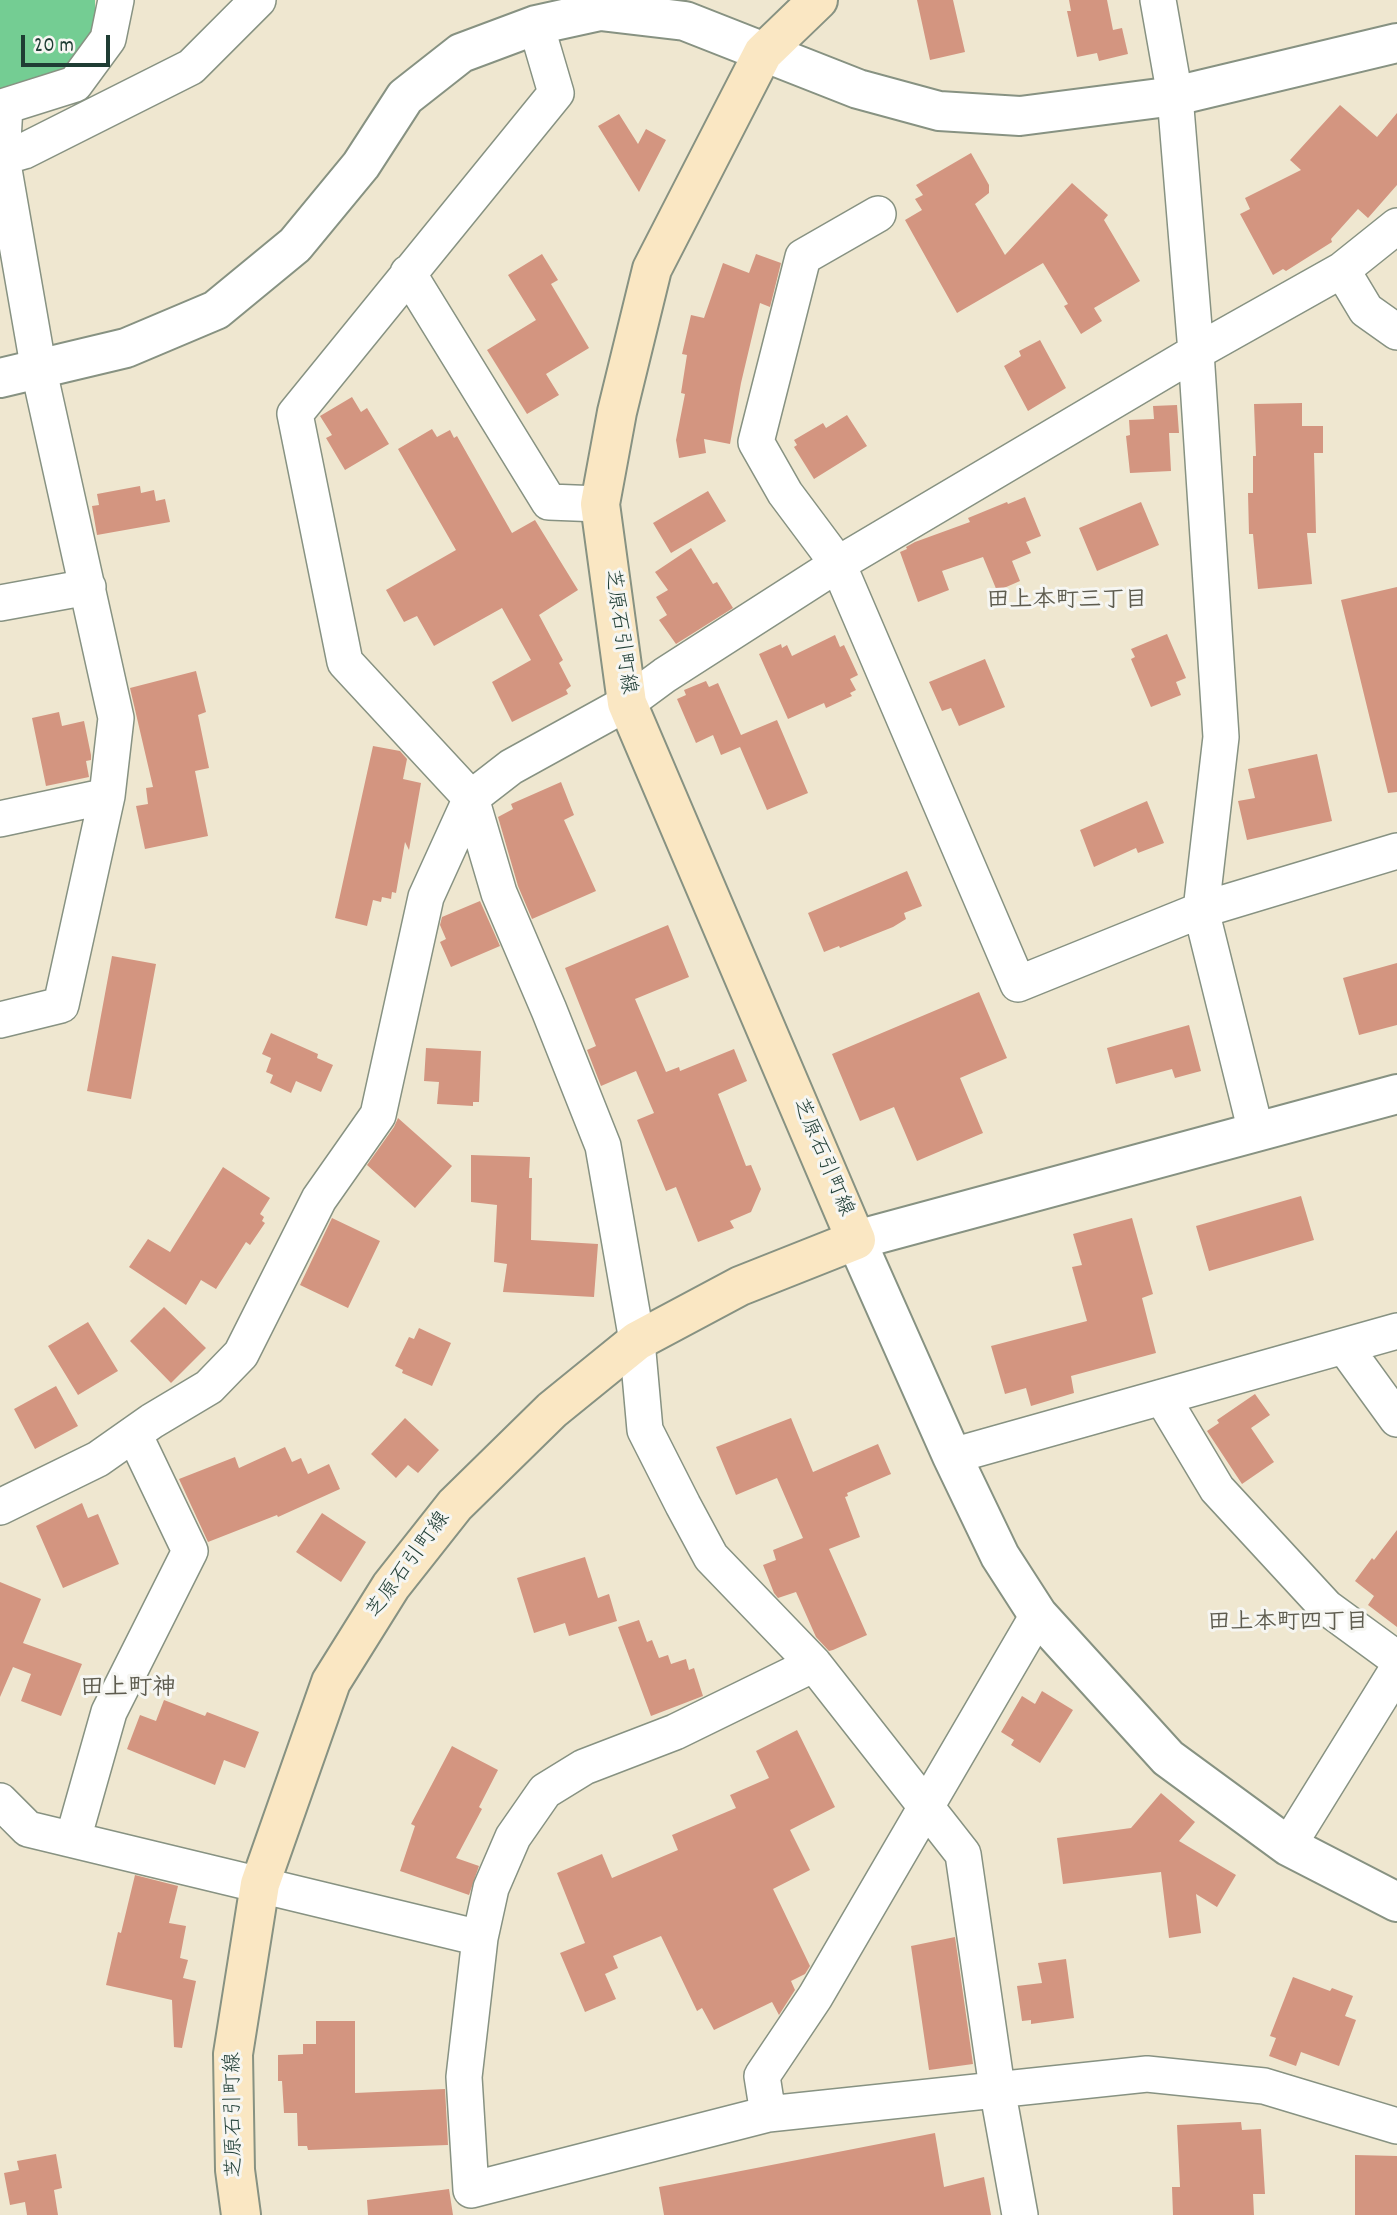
<!DOCTYPE html>
<html>
<head>
<meta charset="utf-8">
<style>
  body { margin:0 }
  #map { position:relative; width:1397px; height:2215px; overflow:hidden; background:#efe7d0; font-family:Dekko,sans-serif }
  canvas { display:block }
  .scale { position:absolute; left:21px; top:35px; width:89px; height:32px; box-sizing:border-box; border:4px solid #1f3d34; border-top:0; padding-left:9px; font-size:21px; line-height:24px; white-space:nowrap; color:#1f3d34; -webkit-text-stroke:5px #f6f6f2; paint-order:stroke }
</style>
</head>
<body>
<div id="map">
<canvas width="1397" height="2215"></canvas>
<div class="scale">20 m</div>
</div>
<script>
const c = document.querySelector('canvas').getContext('2d');
c.lineJoin = 'round';
function fill(path, color) { c.fillStyle = color; c.fill(path, 'evenodd'); }
const poly = rows => new Path2D(rows.map(r => 'M' + r).join(''));
function strokePath(path, color, width, dash) { c.strokeStyle = color; c.lineWidth = width; c.lineCap = dash ? 'butt' : 'round'; c.setLineDash(dash || []); c.stroke(path); }
function drawText(font, color, halo, rows, align = 'center') {
  c.font = font + ' Dekko,"Klee One",sans-serif'; c.lineWidth = 6; c.setLineDash([]); c.textBaseline = 'middle'; c.strokeStyle = halo; c.fillStyle = color; for (const [text, x, y, turn = 0] of rows) {
    c.save(); c.translate(x, y); c.rotate((+turn || 0) * Math.PI / 180); c.textAlign = isNaN(turn) ? turn : align; if (halo) c.strokeText(text, 0, 0); c.fillText(text, 0, 0); c.restore();
  }
}
const green = poly([
  [0,0,95,0,95,33,73,65,0,95]
]);
const building = poly([
  [917,0,953,0,965,52,930,60],
  [1069,0,1107,0,1113,30,1122,28,1128,54,1099,61,1097,53,1077,57,1067,11,1071,11],
  [1340,105,1377,137,1397,113,1397,185,1368,218,1358,209,1331,239,1332,242,1286,271,1283,269,1273,275,1240,214,1250,209,1245,198,1301,170,1290,160],
  [619,114,638,144,646,129,666,140,639,192,598,126],
  [971,153,989,185,989,193,975,204,1005,255,1072,183,1108,215,1104,220,1140,281,1094,308,1102,321,1081,334,1064,306,1068,304,1043,263,957,313,905,220,922,210,915,199,923,195,916,185],
  [542,254,558,280,551,284,589,348,546,374,559,395,527,414,487,350,536,320,508,275],
  [756,254,781,263,770,307,760,303,741,383,730,444,704,439,706,453,679,458,676,440,685,394,681,393,687,355,682,354,691,315,704,318,723,263,749,273],
  [1040,340,1066,388,1028,411,1004,366,1021,356,1019,351],
  [352,397,361,412,367,408,389,444,345,470,326,438,332,435,320,416],
  [1302,403,1302,426,1323,426,1323,453,1314,453,1316,533,1307,533,1312,584,1258,589,1253,534,1249,534,1248,493,1253,493,1253,456,1256,456,1254,404],
  [1177,405,1179,433,1169,433,1171,471,1130,473,1126,436,1130,435,1129,420,1154,419,1153,406],
  [847,415,867,446,814,479,794,447,797,445,794,440,823,423,826,428],
  [432,429,437,437,450,430,454,438,457,436,512,533,535,520,578,590,539,615,563,660,559,663,571,686,566,690,568,694,512,722,492,682,531,660,502,608,434,646,417,616,404,622,386,590,456,550,398,449],
  [140,486,141,493,154,490,156,501,165,499,170,522,97,535,92,506,99,505,97,494],
  [708,491,726,521,671,553,653,523],
  [1025,497,1041,536,1026,542,1031,553,1012,561,1020,581,997,591,983,557,942,571,949,590,918,602,900,552,907,549,906,547,915,542,970,522,968,518,1007,502,1008,504],
  [1141,502,1159,545,1097,571,1079,528],
  [691,548,713,584,717,582,733,608,676,644,659,620,667,615,656,597,668,590,655,572],
  [1397,587,1397,792,1388,793,1341,600],
  [1167,634,1186,678,1176,682,1181,695,1151,707,1131,659,1135,657,1131,649],
  [835,635,840,647,844,645,858,675,850,679,856,690,850,693,852,696,826,708,824,703,788,719,759,654,781,644,782,648,787,645,792,656],
  [985,659,1005,707,959,726,951,708,942,711,929,682],
  [196,671,206,712,198,715,209,768,195,771,208,836,145,849,136,806,148,804,146,788,153,787,130,688],
  [706,681,709,687,718,683,741,735,777,720,808,793,767,810,740,747,721,755,713,735,696,743,677,699,686,695,684,690],
  [59,712,62,726,84,721,91,755,91,760,86,761,89,777,46,786,32,718],
  [373,746,400,751,407,759,403,779,421,783,409,850,405,842,396,893,392,892,391,899,382,897,381,902,373,900,367,926,335,918],
  [1317,754,1332,821,1247,840,1238,801,1255,798,1248,769],
  [561,782,574,815,564,820,596,891,532,919,518,886,498,817,513,809,511,804],
  [1147,801,1164,843,1138,853,1136,848,1094,867,1080,830],
  [907,871,922,906,904,913,906,919,893,927,840,948,839,946,824,952,808,913],
  [480,901,500,946,451,967,440,942,446,939,440,925,442,917],
  [668,925,689,977,635,999,666,1072,679,1067,680,1071,734,1049,747,1081,718,1094,746,1166,751,1165,761,1189,751,1212,730,1221,734,1228,698,1242,676,1187,666,1191,637,1120,654,1113,636,1071,601,1086,587,1050,596,1046,565,968],
  [112,956,156,964,131,1099,87,1091],
  [1397,963,1397,1025,1359,1035,1343,978],
  [979,992,1007,1058,960,1078,983,1133,917,1161,894,1107,860,1121,832,1054],
  [1189,1025,1201,1071,1175,1078,1172,1069,1116,1084,1107,1048],
  [271,1033,318,1054,317,1058,333,1065,321,1092,296,1081,291,1093,270,1083,273,1075,266,1072,271,1058,262,1054],
  [426,1048,481,1051,479,1102,473,1102,473,1106,437,1104,439,1082,424,1081],
  [398,1118,452,1166,415,1208,367,1165,394,1127],
  [471,1155,530,1157,529,1178,532,1178,531,1240,598,1244,594,1297,503,1292,507,1264,494,1262,497,1205,471,1202],
  [223,1167,270,1198,260,1214,264,1217,262,1221,265,1223,250,1245,246,1242,216,1289,201,1280,186,1305,129,1267,148,1239,170,1252],
  [1301,1196,1314,1240,1209,1271,1196,1226],
  [332,1218,380,1241,348,1308,300,1285],
  [1132,1218,1153,1294,1142,1298,1156,1353,1071,1376,1074,1393,1031,1406,1026,1388,1005,1394,991,1346,1087,1321,1072,1267,1082,1265,1073,1234],
  [164,1307,206,1348,171,1383,130,1341],
  [88,1322,118,1371,78,1395,48,1346],
  [419,1328,451,1343,432,1386,402,1373,403,1370,395,1366,409,1337,414,1339],
  [56,1386,78,1426,35,1449,14,1409],
  [1255,1394,1270,1415,1251,1428,1274,1462,1242,1484,1207,1431,1219,1423,1217,1420],
  [405,1418,439,1450,418,1473,408,1465,396,1478,371,1454],
  [791,1418,813,1472,878,1444,891,1474,847,1493,848,1496,845,1497,860,1537,829,1549,867,1635,833,1650,829,1651,816,1637,796,1592,778,1598,774,1593,763,1565,776,1560,773,1550,803,1538,777,1478,736,1495,716,1447],
  [285,1447,292,1462,301,1458,308,1474,329,1464,340,1489,278,1517,277,1515,208,1542,179,1479,235,1457,239,1468],
  [82,1503,88,1518,98,1514,119,1564,63,1588,36,1526],
  [322,1513,366,1542,341,1582,296,1552],
  [1397,1530,1397,1627,1368,1605,1374,1596,1355,1581,1372,1558,1374,1560],
  [585,1557,598,1598,609,1594,617,1621,569,1636,565,1623,534,1633,517,1578],
  [0,1582,41,1599,23,1643,82,1664,61,1716,21,1701,31,1674,13,1667,0,1697],
  [639,1620,647,1642,652,1640,659,1658,668,1655,671,1664,686,1659,689,1670,694,1668,703,1696,651,1716,618,1627],
  [1042,1691,1073,1710,1040,1763,1011,1745,1014,1740,1001,1732,1022,1696,1035,1704],
  [164,1700,205,1716,207,1712,259,1732,245,1768,224,1760,215,1785,127,1749,140,1715,156,1721],
  [797,1730,835,1807,790,1830,810,1870,773,1889,810,1966,805,1974,791,1981,795,1990,779,2015,772,2002,714,2030,702,2008,697,2011,661,1936,613,1956,618,1968,605,1974,616,1999,585,2012,560,1953,585,1943,557,1873,602,1854,612,1878,678,1850,672,1835,736,1808,730,1795,769,1778,756,1751],
  [452,1746,498,1770,479,1807,482,1809,456,1858,479,1866,469,1895,400,1871,415,1826,411,1824],
  [1161,1793,1195,1822,1179,1841,1236,1875,1217,1907,1196,1894,1201,1933,1169,1938,1161,1872,1063,1884,1057,1838,1131,1828],
  [135,1875,178,1886,169,1923,186,1926,180,1958,188,1960,183,1978,196,1981,182,2048,174,2047,172,2000,106,1985,118,1932,121,1933],
  [955,1937,973,2064,929,2070,911,1946],
  [1066,1959,1074,2018,1031,2024,1031,2020,1022,2021,1017,1986,1042,1983,1038,1963],
  [1293,1977,1330,1991,1332,1988,1353,1996,1345,2016,1356,2020,1339,2066,1301,2052,1296,2066,1269,2056,1276,2038,1270,2036],
  [316,2021,355,2021,355,2093,445,2089,448,2145,308,2150,307,2146,298,2146,297,2113,284,2113,282,2081,278,2081,278,2055,303,2054,303,2044,316,2044],
  [1241,2122,1242,2130,1261,2129,1265,2194,1253,2194,1254,2215,1173,2215,1172,2187,1180,2187,1177,2125],
  [935,2133,944,2187,984,2177,991,2215,664,2215,659,2187],
  [56,2154,62,2188,54,2190,58,2215,27,2215,25,2202,10,2205,4,2173,19,2170,17,2161],
  [1355,2155,1397,2156,1397,2215,1355,2215],
  [449,2189,453,2215,368,2215,367,2200]
]);
const minor = poly([
  [1158,0,1175,96,1196,352,1221,737,1201,910,1256,1132],
  [536,25,556,93,295,414,345,662,471,798,499,893,549,1010,603,1146,637,1341,645,1430,683,1505,711,1557,814,1664,963,1854,997,2088,1020,2215],
  [0,158,24,151,191,67,258,0],
  [878,214,803,257,756,442,785,493,838,564,1018,984,1201,910,1397,851],
  [1342,270,1366,310,1397,332],
  [408,273,549,502,600,504],
  [0,603,88,587],
  [0,819,107,796],
  [0,1020,61,1005,107,796,116,718,39,371,2,158,5,106,75,84,108,39,116,0],
  [1344,1346,1397,1419],
  [1162,1397,1217,1489,1326,1607,1397,1659],
  [952,1456,1397,1331],
  [0,1507,98,1459,152,1421,209,1387,241,1354,319,1199,378,1115,426,897,471,798,511,767,627,703,665,675,838,564,1196,352,1342,270,1397,226],
  [814,1664,675,1732,584,1767,545,1791,513,1837,491,1888,480,1938,464,2077,471,2190,768,2114,1147,2074,1264,2086,1397,2126],
  [0,1801,28,1829,480,1938],
  [73,1839,109,1712,190,1551,134,1434],
  [1288,1846,1397,1670],
  [768,2114,762,2076,815,1997,1038,1615]
]);
const tertiary = poly([
  [0,378,126,348,216,310,295,245,361,165,405,97,461,53,536,25,600,11,685,21,858,89,939,111,1020,116,1175,96,1397,43],
  [1397,1094,856,1240,952,1456,1000,1556,1038,1615,1168,1758,1288,1846,1397,1902]
]);
const secondary = poly([
  [241,2215,235,2170,233,2054,260,1884,331,1682,391,1586,455,1505,552,1410,637,1341,740,1286,856,1240,627,703,600,504,617,412,652,269,763,53,818,0]
]);
const streetNames = [
  ["芝原石引町線",618,632,82],
  ["芝原石引町線",821,1158,67],
  ["芝原石引町線",410,1566,-54],
  ["芝原石引町線",236,2115,-91]
];
const neighbourhoodNames = [
  ["田上本町三丁目",1067,603],
  ["田上本町四丁目",1288,1625]
];
const quarterNames = [
  ["田上町神",128,1691]
];
fill(green, '#74cd93');
fill(building, '#d39580');
strokePath(minor, '#879282', 38);
strokePath(tertiary, '#879282', 42);
strokePath(secondary, '#879282', 42);
strokePath(minor, '#fff', 35);
strokePath(tertiary, '#fff', 38);
strokePath(secondary, '#fae7c3', 38);
drawText('21px', '#1f3d34', '#f6f6f2', streetNames);
drawText('bold 23px', '#5e5c4f', '#f6f6f2', neighbourhoodNames);
drawText('bold 24px', '#5e5c4f', '#f6f6f2', quarterNames);
</script>
</body>
</html>
